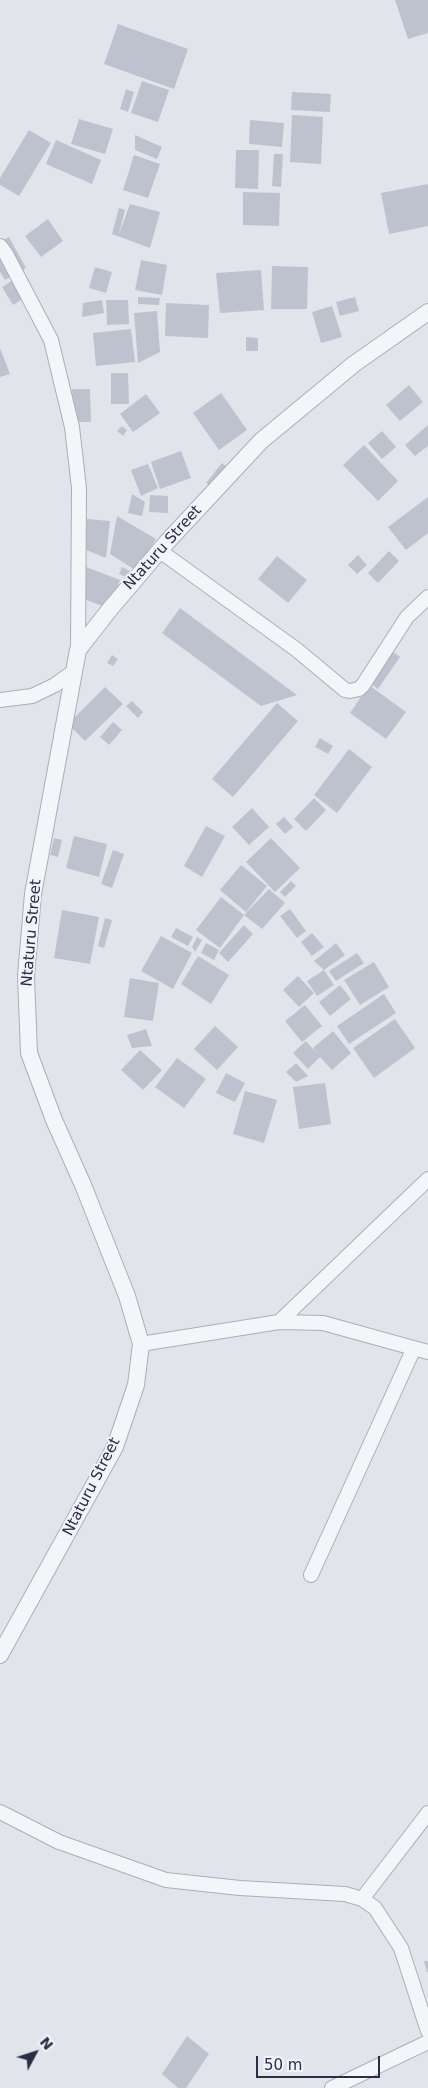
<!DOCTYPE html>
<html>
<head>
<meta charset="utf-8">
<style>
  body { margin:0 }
  #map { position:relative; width:428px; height:2088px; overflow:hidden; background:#e1e4eb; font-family:"DejaVu Sans",sans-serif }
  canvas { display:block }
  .north { position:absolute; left:10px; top:2028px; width:50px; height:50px; -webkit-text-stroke:4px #f0f3f8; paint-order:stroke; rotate:50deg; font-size:14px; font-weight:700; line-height:20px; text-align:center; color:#282f44 }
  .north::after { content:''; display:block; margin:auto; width:18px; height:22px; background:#282f44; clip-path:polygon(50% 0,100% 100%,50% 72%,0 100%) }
  .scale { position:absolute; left:256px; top:2056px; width:124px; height:22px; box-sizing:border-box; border:2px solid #282f44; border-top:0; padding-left:6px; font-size:15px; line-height:18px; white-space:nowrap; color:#282f44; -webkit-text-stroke:4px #f0f3f8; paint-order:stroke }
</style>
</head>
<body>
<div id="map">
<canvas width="428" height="2088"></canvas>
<div class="north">N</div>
<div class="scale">50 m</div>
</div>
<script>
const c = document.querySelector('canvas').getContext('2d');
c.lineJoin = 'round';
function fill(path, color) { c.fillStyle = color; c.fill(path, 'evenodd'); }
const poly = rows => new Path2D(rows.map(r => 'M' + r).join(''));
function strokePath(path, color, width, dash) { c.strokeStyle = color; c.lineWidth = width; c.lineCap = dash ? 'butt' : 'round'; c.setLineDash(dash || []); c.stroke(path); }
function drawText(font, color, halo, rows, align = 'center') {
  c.font = font + ' "DejaVu Sans",sans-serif'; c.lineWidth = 4; c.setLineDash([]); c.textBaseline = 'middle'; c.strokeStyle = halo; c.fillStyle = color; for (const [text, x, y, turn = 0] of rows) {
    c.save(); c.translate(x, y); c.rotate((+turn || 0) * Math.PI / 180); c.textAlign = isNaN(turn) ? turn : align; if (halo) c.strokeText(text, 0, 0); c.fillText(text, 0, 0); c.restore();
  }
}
const building = poly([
  [395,0,428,0,428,33,408,39],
  [118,24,188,49,174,89,104,64],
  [142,81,169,90,158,122,131,113],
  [126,89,134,92,128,112,120,109],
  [292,92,331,94,330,112,291,110],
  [292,115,323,117,321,164,290,162],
  [79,119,113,129,105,154,71,144],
  [250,120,284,123,282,147,249,144],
  [29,130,51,143,19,196,0,185,0,178],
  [135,135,162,147,157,159,135,150],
  [56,140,101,160,92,184,46,164],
  [236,150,259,150,258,189,235,188],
  [274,154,283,154,281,187,272,186],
  [134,155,160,164,148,198,123,190],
  [428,184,428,226,389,234,381,193],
  [243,192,280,193,279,226,243,225],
  [130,204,160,212,150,248,112,234,119,208,125,210,119,234],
  [48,219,63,241,41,257,25,236],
  [9,237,26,268,5,280,0,272,0,242],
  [141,260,167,265,162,295,135,290],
  [272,266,308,267,307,309,271,309],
  [95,267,112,272,106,293,89,288],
  [261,270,264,310,220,313,216,273],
  [13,280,24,298,13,305,2,287],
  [138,297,160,298,159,305,138,304],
  [355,297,359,311,340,316,336,302],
  [102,300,104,313,82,317,83,303],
  [106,300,128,300,129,324,107,325],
  [166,303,209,305,208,338,165,336],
  [332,306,342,337,321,343,312,312],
  [157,311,160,352,138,363,134,313],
  [131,329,135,362,96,366,93,333],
  [246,337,258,338,258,351,246,351],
  [0,348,10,374,0,377],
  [111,373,128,373,129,404,111,404],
  [409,385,423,402,400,421,386,405],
  [72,389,90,389,91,422,74,422],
  [221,393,247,430,219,450,193,413],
  [146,394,160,413,133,432,120,414],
  [428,425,428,446,415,456,405,445],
  [122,426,127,430,123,436,117,431],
  [382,431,396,447,382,459,368,443],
  [364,445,398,481,378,501,343,465],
  [181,451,191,478,160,489,151,462],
  [222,463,228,468,213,488,206,483],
  [148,464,158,488,141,496,131,470],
  [132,494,145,502,142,516,128,513],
  [150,495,168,496,168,513,149,512],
  [428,497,428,533,406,550,388,527],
  [117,516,156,539,137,571,110,554],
  [87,519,110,521,106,558,84,549],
  [389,551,399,561,378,583,368,573],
  [358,555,367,565,357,574,348,565],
  [277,556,307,580,288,603,258,579],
  [86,567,120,580,110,609,84,599],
  [122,567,134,573,131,579,119,574],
  [180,608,297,695,261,706,162,633],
  [392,651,400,657,378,689,370,683],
  [112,655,118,659,113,666,107,663],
  [369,685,406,712,386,739,350,713],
  [105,687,123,704,85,741,68,724],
  [132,701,143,712,138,718,126,706],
  [277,703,298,721,233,797,212,779],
  [113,722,122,730,109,745,100,737],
  [320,738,333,746,328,754,315,747],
  [349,749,372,767,337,813,314,795],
  [314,798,326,810,306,831,294,819],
  [252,808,269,827,249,845,232,827],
  [284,817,293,827,285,834,276,824],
  [206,826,225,836,202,877,184,866],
  [74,836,107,844,99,877,66,868],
  [54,838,62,840,58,857,50,855],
  [271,838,300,868,275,892,246,862],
  [113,850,124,854,112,888,101,884],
  [241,865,267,886,246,912,220,890],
  [291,881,296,886,285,897,280,892],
  [269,889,285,903,262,929,244,915],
  [221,897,244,915,220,948,196,930],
  [290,909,306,931,297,938,280,916],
  [62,910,99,917,90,964,54,958],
  [105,918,112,920,104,948,98,946],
  [244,925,253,934,228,962,219,953],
  [176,928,193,937,188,946,171,937],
  [312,933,324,947,312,956,301,942],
  [161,936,192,953,173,989,141,971],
  [197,937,202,940,195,952,192,947],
  [206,943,219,950,214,960,201,953],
  [336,943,345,955,324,970,314,961],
  [357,953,364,963,336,981,329,971],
  [198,956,229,975,211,1004,181,984],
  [374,962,389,987,360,1005,344,980],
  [324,970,334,985,317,996,307,981],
  [298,976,314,993,299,1007,283,990],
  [130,978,159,983,153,1021,124,1017],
  [340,985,351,999,330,1016,319,1002],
  [384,994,396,1013,349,1044,337,1026],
  [305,1005,322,1026,302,1042,285,1021],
  [395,1019,415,1048,374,1078,353,1048],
  [215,1026,238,1047,217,1070,194,1049],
  [146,1029,152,1046,132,1048,127,1035],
  [333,1031,351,1053,332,1070,320,1057,308,1069,293,1053,306,1041,319,1056,313,1048],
  [140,1050,162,1070,143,1090,121,1070],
  [177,1058,206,1079,184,1108,155,1087],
  [296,1063,308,1076,296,1082,286,1072],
  [226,1073,245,1083,235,1102,216,1093],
  [325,1083,331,1124,299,1129,293,1087],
  [245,1091,277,1100,264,1143,233,1134],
  [424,1961,428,1961,428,1972,427,1972],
  [187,2036,209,2054,186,2088,178,2088,162,2074]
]);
const minor = poly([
  [0,246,6,254,51,340,72,427,79,488,78,650],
  [160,551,297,650,345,690,350,691,359,689,363,685,407,617,428,597],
  [0,700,32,696,55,685,73,672],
  [279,1322,428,1179],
  [141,1344,279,1322,323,1323,428,1352],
  [311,1575,414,1348],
  [0,1812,59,1842,166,1880,240,1888,345,1894,362,1899,375,1908,401,1948,428,2031],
  [362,1899,428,1813],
  [332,2088,428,2042]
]);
const tertiary = poly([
  [0,1655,115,1447,136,1385,141,1344,127,1296,83,1185,54,1120,29,1053,26,976,33,894,78,650,110,609,167,542,261,441,354,364,428,312]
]);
const streetNames = [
  ["Ntaturu Street",163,548,-48],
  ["Ntaturu Street",32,933,-85],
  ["Ntaturu Street",92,1487,-63]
];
fill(building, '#bdc2ce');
strokePath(minor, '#aaaeb9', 16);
strokePath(tertiary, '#aaaeb9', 18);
strokePath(minor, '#f4f5f8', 14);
strokePath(tertiary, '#f4f5f8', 16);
drawText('15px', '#282f44', '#f0f3f8', streetNames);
</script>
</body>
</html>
